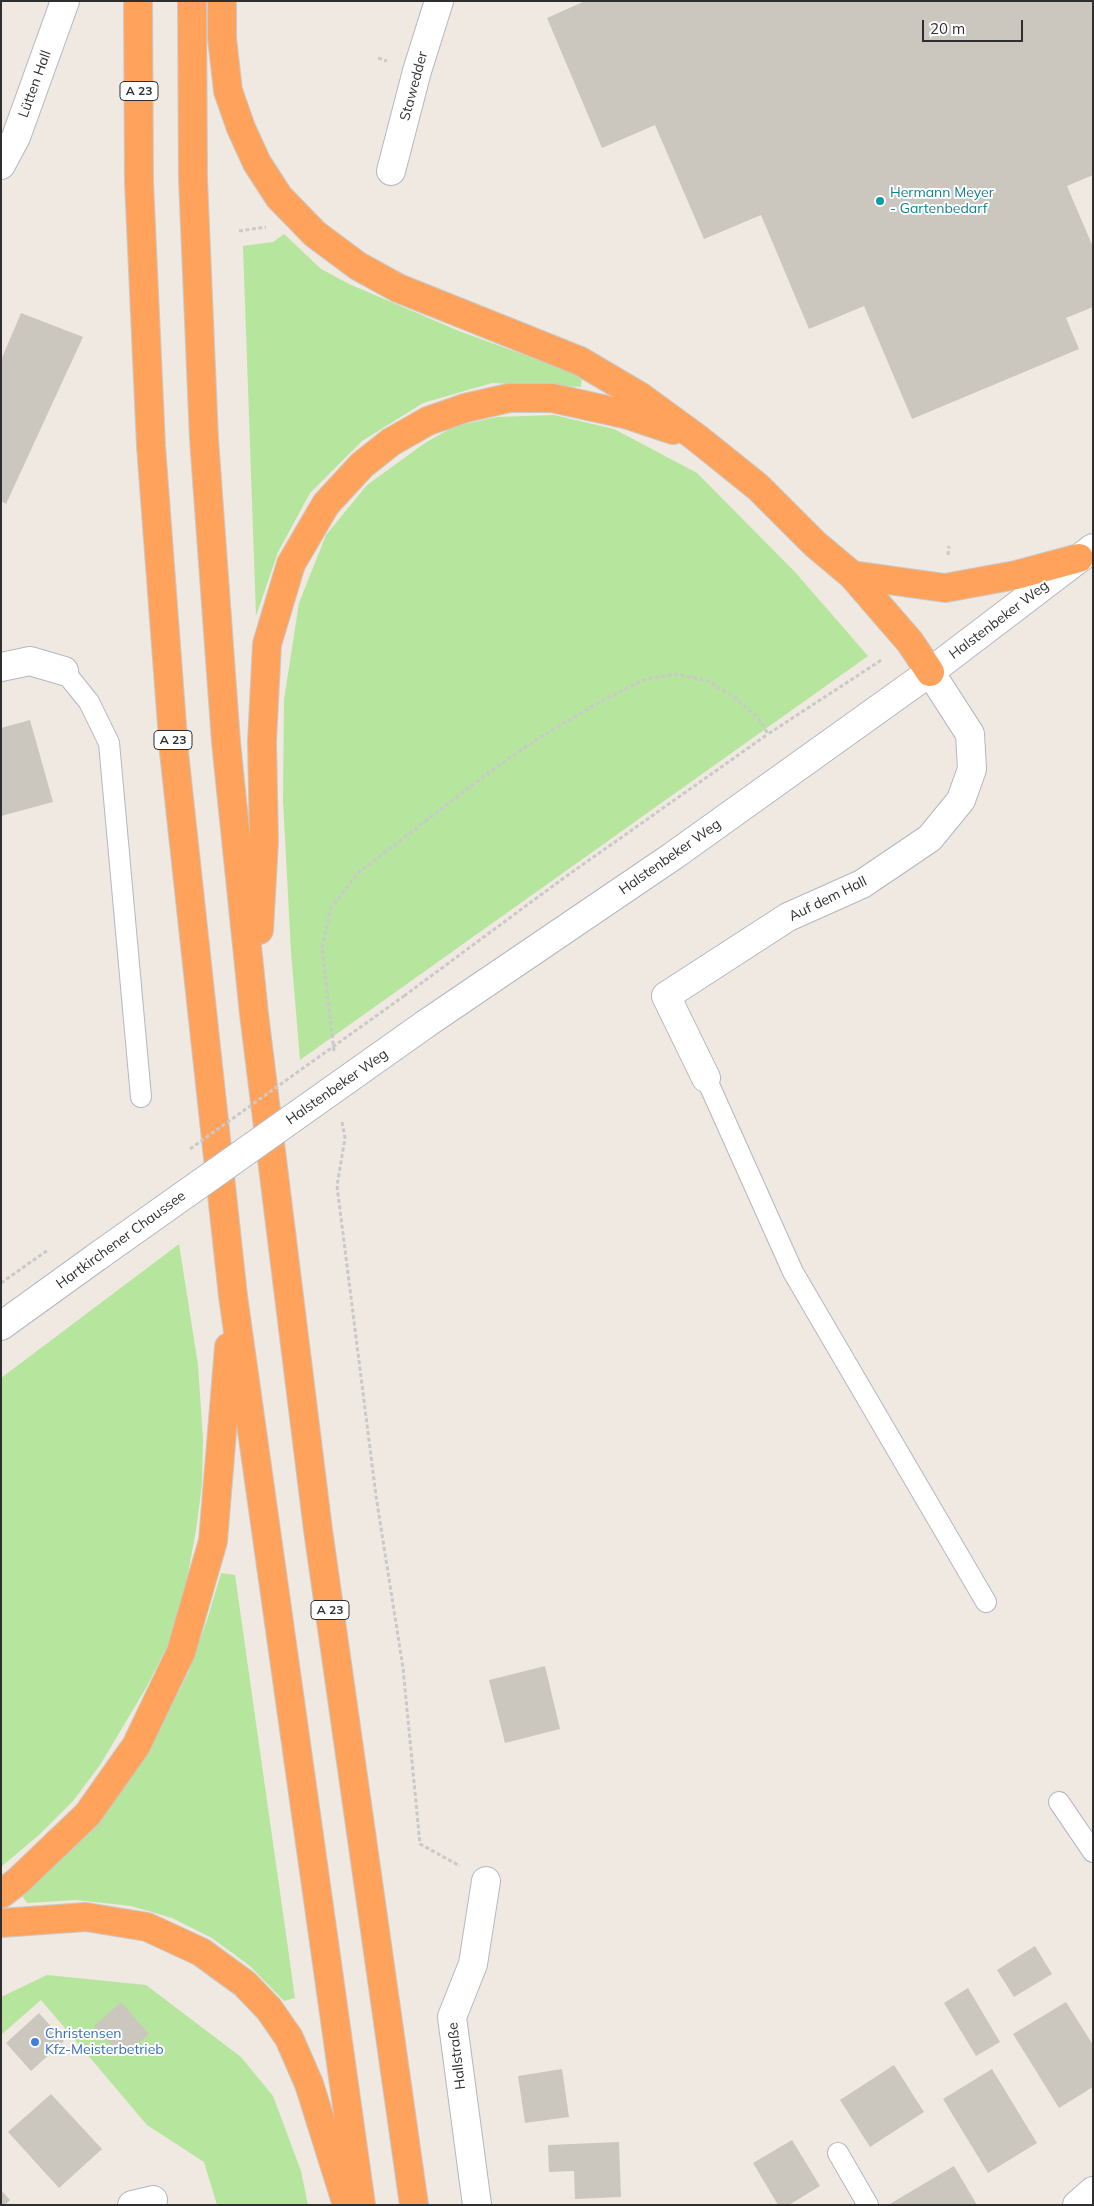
<!DOCTYPE html>
<html>
<head>
<meta charset="utf-8">
<style>
  body { margin:0 }
  #map { position:relative; width:1094px; height:2206px; overflow:hidden; background:#efe9e1; font-family:Mulish,sans-serif }
  canvas { display:block }
  .frame { position:absolute; inset:0; border:2px solid #2e2e2e; pointer-events:none }
  .scale { position:absolute; left:922px; top:20px; width:101px; height:22px; box-sizing:border-box; border:2px solid #2e2e2e; border-top:0; padding-left:6px; font-size:15px; line-height:18px; white-space:nowrap; color:#2e2e2e; -webkit-text-stroke:4px #fff; paint-order:stroke }
</style>
</head>
<body>
<div id="map">
<canvas width="1094" height="2206"></canvas>
<div class="frame"></div>
<div class="scale">20 m</div>
</div>
<script>
const c = document.querySelector('canvas').getContext('2d');
c.lineJoin = 'round';
function fill(path, color) { c.fillStyle = color; c.fill(path, 'evenodd'); }
const poly = rows => new Path2D(rows.map(r => 'M' + r).join(''));
function strokePath(path, color, width, dash) { c.strokeStyle = color; c.lineWidth = width; c.lineCap = dash ? 'butt' : 'round'; c.setLineDash(dash || []); c.stroke(path); }
function drawText(font, color, halo, rows, align = 'center') {
  c.font = font + ' Mulish,sans-serif'; c.lineWidth = 4; c.setLineDash([]); c.textBaseline = 'middle'; c.strokeStyle = halo; c.fillStyle = color; for (const [text, x, y, turn = 0] of rows) {
    c.save(); c.translate(x, y); c.rotate((+turn || 0) * Math.PI / 180); c.textAlign = isNaN(turn) ? turn : align; if (halo) c.strokeText(text, 0, 0); c.fillText(text, 0, 0); c.restore();
  }
}
const green = poly([
  [284,234,321,269,349,284,459,331,582,376,581,387,492,383,423,403,362,441,310,493,278,552,256,616,243,246,273,242],
  [554,415,614,429,697,473,795,572,868,656,300,1060,291,952,283,800,284,700,299,603,326,535,367,485,425,443,455,426,497,417],
  [179,1244,198,1365,203,1439,202,1484,196,1530,185,1590,167,1647,146,1688,100,1765,73,1801,40,1834,1,1867,1,1378],
  [221,1573,235,1575,295,1998,284,2001,250,1966,212,1938,172,1918,131,1906,77,1900,27,1903,20,1893,130,1778,159,1731,188,1673,208,1617],
  [47,1975,146,1985,241,2057,273,2096,301,2171,308,2205,217,2205,204,2162,147,2125,41,2000,1,2035,1,1997]
]);
const building = poly([
  [585,1,1093,1,1093,175,1067,186,1093,247,1093,307,1066,318,1079,349,912,419,864,306,809,329,761,215,704,239,655,125,602,148,547,18],
  [21,313,83,337,6,504,1,501,1,360],
  [30,720,53,802,1,816,1,728],
  [545,1666,560,1729,505,1743,489,1680],
  [1035,1946,1052,1974,1014,1997,997,1970],
  [968,1988,1000,2042,976,2056,944,2003],
  [121,2002,149,2034,122,2057,94,2026],
  [1066,2002,1093,2045,1093,2087,1059,2108,1013,2034],
  [39,2013,64,2041,31,2071,6,2043],
  [894,2065,924,2112,870,2147,840,2100],
  [562,2069,569,2117,525,2123,518,2076],
  [992,2069,1037,2143,988,2173,943,2099],
  [51,2094,102,2149,59,2188,8,2132],
  [792,2140,820,2186,789,2205,778,2205,753,2163],
  [619,2142,621,2197,575,2199,574,2171,549,2172,548,2145],
  [954,2166,977,2205,888,2205],
  [1,2190,10,2200,5,2205,1,2205]
]);
const path = poly([
  [378,58,387,61],
  [239,231,266,227],
  [948,555,949,546],
  [404,996,561,880,768,734],
  [334,1051,322,947,331,908,358,873,484,776,539,738,596,704,643,680,676,674,708,681,734,697,759,719,768,734,883,659],
  [342,1122,345,1138,337,1186,376,1496,403,1668,420,1844,460,1866],
  [1,1283,48,1250]
]);
const lane = poly([
  [64,671,89,702,109,743,141,1097],
  [706,1078,793,1272,986,1602],
  [1059,1802,1093,1852],
  [838,2153,868,2205]
]);
const street = poly([
  [1,165,16,137,65,1],
  [391,171,417,71,439,1],
  [1,667,30,661,64,671],
  [706,1078,666,996,788,917,862,884,930,838,961,800,972,769,970,734,930,672],
  [132,2205,153,2200],
  [477,2205,452,2017,473,1964,486,1881],
  [1077,2205,1093,2191]
]);
const secondary = poly([
  [427,1023,673,856,930,672,1093,548],
  [1,1326,98,1256]
]);
const highway = poly([
  [138,1,139,182,151,446,174,752,233,1296,361,2205],
  [192,1,193,179,204,439,226,742,254,1014,318,1530,414,2205],
  [222,1,222,38,228,91,241,128,257,163,279,197,315,234,358,266,398,288,580,361,641,397,697,438,758,487,815,544,852,575,910,642,930,672],
  [852,575,945,588,1016,575,1079,558],
  [259,930,264,842,262,741,267,644,291,564,326,504,362,465,391,442,428,421,465,408,509,398,552,398,625,414,673,430],
  [1,1894,18,1881,88,1814,136,1746,181,1652,213,1541,229,1347],
  [1,1923,86,1917,147,1927,201,1952,245,1984,269,2009,289,2038,309,2084,347,2205]
]);
const pathBridge = poly([
  [190,1149,404,996]
]);
const secondaryBridge = poly([
  [98,1256,427,1023]
]);
const markers = [
  [880,201,5,"#0f9aa8"],
  [35,2042,5,"#3f7fe0"]
];
const shields = [
  [139,91,38],
  [173,740,38],
  [330,1610,38]
];
const shieldNames = [
  ["A 23",139,91],
  ["A 23",173,740],
  ["A 23",330,1610]
];
const streetNames = [
  ["Lütten Hall",35,84,-70],
  ["Stawedder",414,86,-75],
  ["Halstenbeker Weg",999,620,-37],
  ["Halstenbeker Weg",670,857,-35],
  ["Auf dem Hall",828,899,-26],
  ["Halstenbeker Weg",337,1087,-35],
  ["Hartkirchener Chaussee",121,1240,-36],
  ["Hallstraße",457,2056,-97]
];
const cultureNames = [
  ["Hermann Meyer",890,193],
  ["- Gartenbedarf",890,209]
];
const shopNames = [
  ["Christensen",45,2034],
  ["Kfz-Meisterbetrieb",45,2050]
];
fill(green, '#b6e59e');
fill(building, '#cbc7bf');
strokePath(lane, '#b4b7c1', 22);
strokePath(street, '#b4b7c1', 30);
strokePath(secondary, '#b4b7c1', 30);
strokePath(highway, '#c9c9c9', 30);
strokePath(path, '#c9c9c9', 3, [4, 2.5]);
strokePath(lane, '#fff', 20);
strokePath(street, '#fff', 28);
strokePath(secondary, '#fff', 28);
strokePath(highway, '#ffa35c', 28);
strokePath(secondaryBridge, '#b4b7c1', 30, []);
strokePath(pathBridge, '#c9c9c9', 3, [4, 2.5]);
strokePath(secondaryBridge, '#fff', 28);
for (const [x, y, r, color] of markers) { const dot = new Path2D(); dot.arc(x, y, r, 0, 2 * Math.PI); c.fillStyle = color; c.fill(dot); strokePath(dot, '#fff', 2); }
for (const [x, y, w] of shields) { const box = new Path2D(); box.roundRect(x - w / 2, y - 9.5, w, 19, 4); c.fillStyle = '#fff'; c.fill(box); strokePath(box, '#2e2e2e', 1); }
drawText('bold 12px', '#2e2e2e', null, shieldNames);
drawText('14px', '#2e2e2e', '#fff', streetNames);
drawText('14px', '#0d838f', '#fff', cultureNames, 'left');
drawText('14px', '#366cbe', '#fff', shopNames, 'left');
</script>
</body>
</html>
